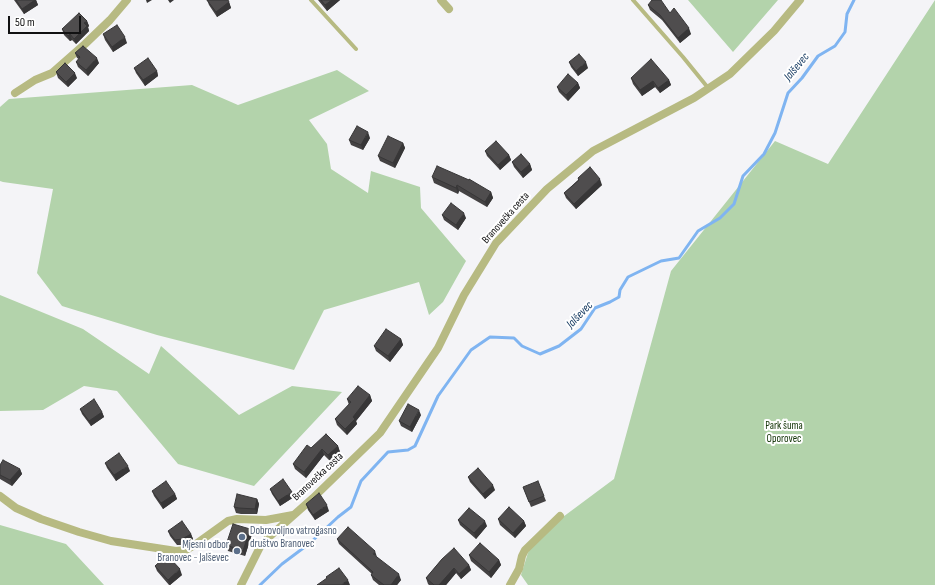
<!DOCTYPE html>
<html>
<head>
<meta charset="utf-8">
<style>
  body { margin:0 }
  #map { position:relative; width:935px; height:585px; overflow:hidden; background:#f4f4f7; font-family:"Sofia Sans Condensed",sans-serif }
  canvas { display:block }
  .scale { position:absolute; left:8px; top:16px; width:73px; height:18px; box-sizing:border-box; border:2px solid #111112; border-top:0; padding-left:5px; font-size:12px; line-height:14px; white-space:nowrap; color:#111112; -webkit-text-stroke:3px #fff; paint-order:stroke }
</style>
</head>
<body>
<div id="map">
<canvas width="935" height="585"></canvas>
<div class="scale">50 m</div>
</div>
<script>
const c = document.querySelector('canvas').getContext('2d');
c.lineJoin = 'round';
function fill(path, color) { c.fillStyle = color; c.fill(path, 'evenodd'); }
const poly = rows => new Path2D(rows.map(r => 'M' + r).join(''));
function strokePath(path, color, width, dash) { c.strokeStyle = color; c.lineWidth = width; c.lineCap = dash ? 'butt' : 'round'; c.setLineDash(dash || []); c.stroke(path); }
function drawText(font, color, halo, rows, align = 'center') {
  c.font = font + ' "Sofia Sans Condensed",sans-serif'; c.lineWidth = 4; c.setLineDash([]); c.textBaseline = 'middle'; c.strokeStyle = halo; c.fillStyle = color; for (const [text, x, y, turn = 0] of rows) {
    c.save(); c.translate(x, y); c.rotate((+turn || 0) * Math.PI / 180); c.textAlign = isNaN(turn) ? turn : align; if (halo) c.strokeText(text, 0, 0); c.fillText(text, 0, 0); c.restore();
  }
}
const green = poly([
  [688,0,778,0,733,52],
  [935,0,935,585,528,585,521,575,532,540,614,479,671,271,775,141,828,164],
  [337,70,369,91,309,120,327,144,331,169,368,193,371,171,420,187,421,208,466,261,443,302,429,315,419,282,324,310,294,370,157,335,62,306,37,273,53,189,3,182,0,181,0,107,9,99,192,85,238,105],
  [0,295,83,329,149,374,161,346,239,415,292,386,342,392,254,486,178,464,117,391,84,386,43,410,0,411],
  [0,525,66,544,104,585,0,585]
]);
const stream = poly([
  [260,585,282,564,310,543,338,517,351,507,361,481,388,452,408,450,415,446,438,396,471,350,490,337,514,338,522,346,540,354,559,346,581,329,595,308,610,302,619,297,620,290,628,277,661,261,679,258,698,231,720,218,734,204,743,176,764,154,775,133,788,93,802,78,818,56,835,46,845,32,847,14,854,0]
]);
const lane = poly([
  [311,0,356,49],
  [633,0,683,57,709,89]
]);
const street = poly([
  [441,0,449,9],
  [15,93,35,80,52,73,85,44,110,20,127,0],
  [0,496,16,508,41,519,79,532,111,541,176,551,186,550,196,544,228,521,237,519,266,520,293,515],
  [241,585,261,545,269,537,313,498,380,433,438,348,464,295,496,243,547,189,593,151,694,98,730,74,774,31,800,0],
  [510,585,519,569,522,556,525,550,560,516]
]);
const wall = poly([
  [14,0,36,0,38,5,24,14],
  [207,0,229,2,231,8,217,17,209,5],
  [318,0,340,0,327,11],
  [648,5,670,13,691,34,680,43,662,20,650,10],
  [87,21,89,26,88,27,89,31,76,44,72,40,70,41,64,35,62,29],
  [103,34,127,43,113,52,105,40],
  [75,53,99,63,88,76,78,67,76,62,79,59,77,58],
  [569,62,588,68,578,76,571,67],
  [134,68,157,71,158,76,145,86,136,73],
  [56,72,77,78,68,87,58,78],
  [631,78,669,80,671,85,660,93,655,87,642,96,633,84],
  [578,83,580,88,568,101,559,92,557,87],
  [370,138,363,150,351,145,349,140],
  [403,143,405,148,395,168,380,161,378,156],
  [485,151,509,155,511,160,500,170,487,156],
  [512,162,530,164,532,170,523,178,514,167],
  [432,177,491,192,493,198,487,207,459,191,458,194,434,183],
  [578,178,602,185,576,209,566,198,564,193,578,180],
  [442,215,466,218,458,230,444,220],
  [401,339,403,345,390,362,376,351,374,346],
  [370,395,372,401,356,421,357,424,347,435,337,425,335,419,349,405,347,399],
  [80,409,102,412,104,417,91,426,82,414],
  [421,415,412,432,401,426,399,421],
  [338,446,340,452,330,461,324,455,306,478,295,469,293,464,311,448],
  [105,463,130,471,116,481,107,468],
  [0,465,20,469,22,474,12,486,0,479],
  [468,477,495,490,485,499,470,482],
  [523,487,544,496,546,501,531,507],
  [270,489,294,497,280,506,272,494],
  [152,491,175,494,177,499,163,509,154,496],
  [257,499,259,504,257,514,241,514,236,513,234,507],
  [306,504,329,511,315,520,308,510],
  [498,519,524,521,526,526,515,538,500,525],
  [458,520,487,526,476,539,460,525],
  [168,531,191,534,193,539,184,545,177,545,170,536],
  [252,534,245,556,228,551,226,545],
  [337,539,377,557,401,580,397,585,379,585,373,580,371,575,372,574,339,544],
  [469,555,499,560,501,565,491,578,471,561],
  [442,559,469,565,471,570,461,579,456,573,446,585,429,585,428,584,426,578],
  [155,566,182,575,170,585,169,585,157,571]
]);
const shadedWall = poly([
  [35,0,36,0,38,5,24,14,22,9],
  [146,0,152,0,147,3],
  [168,0,174,0,170,3],
  [332,0,340,0,327,11,325,5],
  [229,2,231,8,217,17,216,12],
  [87,21,89,26,88,27,89,31,76,44,74,39,84,23],
  [689,28,691,34,680,43,678,38],
  [70,34,72,40,70,41,68,36],
  [125,37,127,43,113,52,112,47],
  [97,58,99,63,88,76,86,70],
  [586,62,588,68,578,76,576,71],
  [157,71,158,76,145,86,143,80],
  [75,73,77,78,68,87,66,82],
  [669,80,671,85,660,93,658,88],
  [653,81,655,87,642,96,640,90],
  [578,83,580,88,568,101,566,95],
  [368,132,370,138,363,150,361,145],
  [403,143,405,148,395,168,393,163],
  [509,155,511,160,500,170,498,165],
  [530,164,532,170,523,178,521,172],
  [600,179,602,185,576,209,574,204],
  [457,185,459,191,458,194,456,188],
  [491,192,493,198,487,207,485,202],
  [464,213,466,218,458,230,456,225],
  [401,339,403,345,390,362,388,356],
  [370,395,372,401,356,421,357,424,347,435,345,429,353,417],
  [419,410,421,415,412,432,410,427],
  [102,412,104,417,91,426,89,421],
  [338,446,340,452,330,461,328,455],
  [322,449,324,455,306,478,304,472],
  [128,466,130,471,116,481,114,475],
  [20,469,22,474,12,486,10,480],
  [493,485,495,490,485,499,483,494],
  [292,492,294,497,280,506,278,501],
  [175,494,177,499,163,509,161,503],
  [257,499,259,504,257,514,255,509],
  [327,505,329,511,315,520,313,515],
  [485,521,487,526,476,539,474,533],
  [524,521,526,526,515,538,513,533],
  [250,529,252,534,245,556,243,551],
  [191,534,193,539,184,545,182,539],
  [375,551,377,557,373,554],
  [499,560,501,565,491,578,489,572],
  [469,565,471,570,461,579,459,574],
  [454,568,456,573,446,585,439,585],
  [180,569,182,575,170,585,168,580],
  [399,574,401,580,397,585,391,585],
  [348,580,350,585,341,585]
]);
const building = poly([
  [16,0,35,0,22,9,16,0],
  [207,0,228,0,229,2,216,12,207,0],
  [321,0,332,0,325,5,321,0],
  [652,0,661,0,670,13,674,8,689,28,678,38,660,15,648,5,652,0],
  [79,13,87,21,84,23,87,26,74,39,70,34,68,36,62,29,79,13],
  [117,25,125,37,112,47,103,34,117,25],
  [83,46,97,58,86,70,76,62,80,57,75,53,83,46],
  [579,54,586,62,576,71,569,62,579,54],
  [148,58,157,71,143,80,134,68,148,58],
  [651,59,669,80,658,88,653,81,640,90,631,78,651,59],
  [65,63,75,73,66,82,56,72,65,63],
  [568,74,578,83,566,95,557,87,568,74],
  [357,126,368,132,361,145,349,140,357,126],
  [388,136,403,143,393,163,378,156,388,136],
  [496,141,509,155,498,165,485,151,496,141],
  [521,154,530,164,521,172,512,162,521,154],
  [437,166,469,180,469,179,491,192,485,202,457,185,456,188,432,177,437,166],
  [590,167,600,179,574,204,564,193,579,180,578,178,590,167],
  [451,203,464,213,456,225,442,215,451,203],
  [386,329,401,339,388,356,374,346,386,329],
  [358,386,370,395,353,417,355,419,345,429,335,419,351,402,347,399,358,386],
  [94,399,102,412,89,421,80,409,94,399],
  [408,404,419,410,410,427,399,421,408,404],
  [326,434,338,446,328,455,322,449,304,472,293,464,307,445,311,448,326,434],
  [119,453,128,466,114,475,105,463,119,453],
  [3,460,20,469,10,480,0,475,0,465,3,460],
  [478,468,493,485,483,494,468,477,478,468],
  [283,479,292,492,278,501,270,489,283,479],
  [166,481,175,494,161,503,152,491,166,481],
  [538,481,544,496,529,502,523,487,538,481],
  [319,493,327,505,313,515,306,504,319,493],
  [237,494,257,499,255,509,239,508,234,507,237,494],
  [509,507,524,521,513,533,498,519,509,507],
  [469,508,485,521,474,533,458,520,469,508],
  [182,521,191,534,182,539,175,540,168,531,182,521],
  [233,524,250,529,243,551,226,545,233,524],
  [348,527,375,551,373,554,399,574,391,585,384,585,371,575,373,572,337,539,348,527],
  [480,543,499,560,489,572,469,555,480,543],
  [454,548,469,565,459,574,454,568,439,585,434,585,426,578,442,559,454,548],
  [167,555,180,569,168,580,155,566,167,555],
  [339,568,348,580,341,585,317,585,327,578,326,577,339,568]
]);
const markers = [
  [242,537,4,"#5c6f8a"],
  [237,551,4,"#5c6f8a"]
];
const streetNames = [
  ["Branovečka cesta",506,218,-48],
  ["Branovečka cesta",318,477,-43]
];
const parkNames = [
  ["Park šuma",784,426],
  ["Oporovec",784,439]
];
const serviceNames = [
  ["Dobrovoljno vatrogasno",250,531],
  ["društvo Branovec",250,544],
  ["Mjesni odbor",229,545,"right"],
  ["Branovec - Jalševec",229,558,"right"]
];
const waterNames = [
  ["Jalševec",797,67,-50],
  ["Jalševec",580,315,-46]
];
fill(green, '#b3d3ab');
strokePath(stream, '#7fb4f1', 3);
strokePath(lane, '#b7ba82', 4);
strokePath(street, '#b7ba82', 8);
fill(wall, '#444243');
fill(shadedWall, '#373637');
fill(building, '#4f4d4e');
strokePath(building, '#373637', 1);
for (const [x, y, r, color] of markers) { const dot = new Path2D(); dot.arc(x, y, r, 0, 2 * Math.PI); c.fillStyle = color; c.fill(dot); strokePath(dot, '#fff', 1.5); }
drawText('11px', '#111112', '#fff', streetNames);
drawText('11px', '#133407', '#fff', parkNames);
drawText('11px', '#4e5e75', '#fff', serviceNames, 'left');
drawText('italic 12px', '#11365e', '#fff', waterNames);
</script>
</body>
</html>
